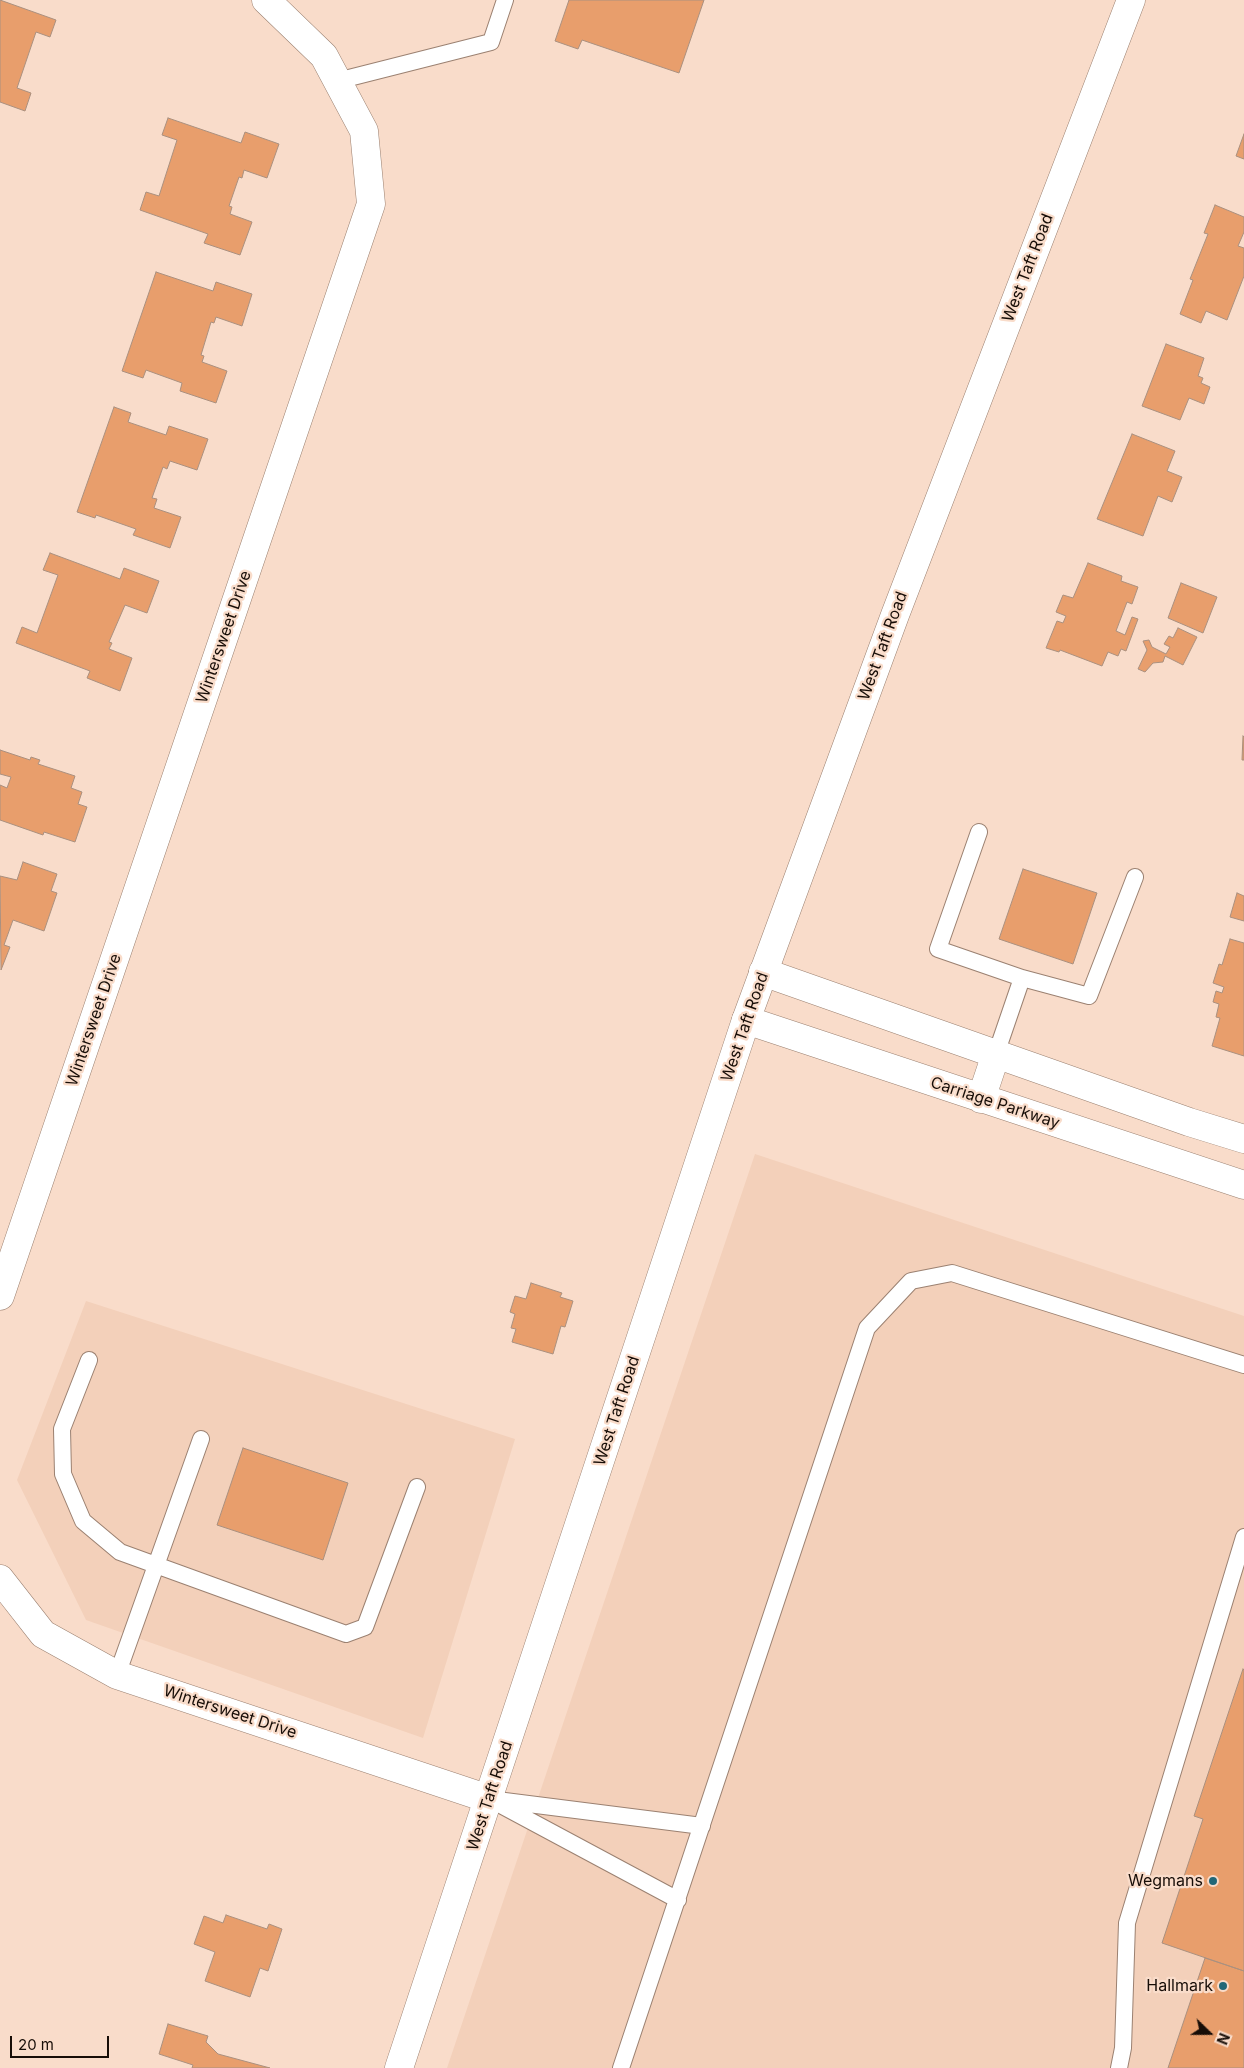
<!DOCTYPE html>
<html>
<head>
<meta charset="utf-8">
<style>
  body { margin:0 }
  #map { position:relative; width:1244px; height:2068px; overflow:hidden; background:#f9dcca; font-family:Inter,sans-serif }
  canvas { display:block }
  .north { position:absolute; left:1184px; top:2008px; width:50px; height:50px; -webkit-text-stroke:4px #f9dcca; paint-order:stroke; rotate:112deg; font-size:14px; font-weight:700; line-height:20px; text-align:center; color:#170d07 }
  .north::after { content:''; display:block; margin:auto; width:18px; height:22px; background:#170d07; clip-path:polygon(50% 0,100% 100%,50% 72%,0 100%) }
  .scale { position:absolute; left:10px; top:2036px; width:99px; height:22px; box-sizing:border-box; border:2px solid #170d07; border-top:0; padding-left:6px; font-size:15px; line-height:18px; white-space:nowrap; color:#170d07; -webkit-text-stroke:4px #f9dcca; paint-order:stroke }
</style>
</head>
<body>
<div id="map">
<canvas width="1244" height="2068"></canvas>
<div class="north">N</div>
<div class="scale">20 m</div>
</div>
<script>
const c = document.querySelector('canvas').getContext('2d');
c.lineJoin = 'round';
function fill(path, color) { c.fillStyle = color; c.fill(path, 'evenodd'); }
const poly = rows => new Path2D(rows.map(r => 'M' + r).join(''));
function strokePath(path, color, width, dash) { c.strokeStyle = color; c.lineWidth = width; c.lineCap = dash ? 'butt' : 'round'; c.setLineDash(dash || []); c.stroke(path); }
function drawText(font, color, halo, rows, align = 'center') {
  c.font = font + ' Inter,sans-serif'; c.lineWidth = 4.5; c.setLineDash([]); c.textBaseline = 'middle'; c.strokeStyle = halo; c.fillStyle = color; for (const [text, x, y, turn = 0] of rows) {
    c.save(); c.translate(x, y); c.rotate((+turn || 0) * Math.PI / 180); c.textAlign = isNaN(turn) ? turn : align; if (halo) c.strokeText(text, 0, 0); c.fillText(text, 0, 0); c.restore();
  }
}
const built = poly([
  [755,1154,1244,1316,1244,2068,447,2068],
  [86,1301,515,1439,423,1738,86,1620,17,1480]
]);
const building = poly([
  [0,0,56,20,50,37,36,32,17,88,31,93,25,111,0,102,0,0],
  [569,0,704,0,679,73,582,40,578,49,555,41,569,0],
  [168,118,241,143,245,132,279,144,267,178,244,170,242,178,239,177,229,206,232,207,230,214,252,222,240,255,204,243,208,234,140,210,146,192,159,196,177,140,162,135,168,118],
  [1244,134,1244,159,1236,156,1244,134],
  [1215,205,1244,217,1244,232,1238,246,1244,248,1244,276,1227,320,1206,311,1201,323,1180,314,1193,280,1190,279,1208,234,1204,233,1215,205],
  [156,272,213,291,216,282,252,294,242,326,216,317,214,323,211,322,201,355,204,356,202,362,227,371,216,403,180,391,182,383,146,370,143,378,122,371,156,272],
  [1166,344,1204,358,1198,376,1203,378,1201,383,1210,387,1204,404,1189,398,1180,420,1142,406,1166,344],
  [114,407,131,413,128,422,166,435,169,426,208,439,197,470,170,461,167,469,163,467,152,498,157,499,154,508,181,517,170,548,133,535,136,529,96,515,95,518,77,512,114,407],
  [1132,434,1175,451,1167,471,1182,477,1172,502,1158,496,1143,536,1097,519,1132,434],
  [50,553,120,579,124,568,159,581,147,613,125,605,109,642,112,643,109,649,132,658,120,691,87,678,90,671,16,643,22,627,37,633,58,575,43,570,50,553],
  [1088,563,1122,576,1121,581,1138,587,1132,604,1127,602,1116,631,1125,635,1132,617,1138,619,1126,651,1121,649,1118,656,1108,652,1102,666,1060,650,1059,652,1046,648,1057,621,1063,623,1066,616,1056,612,1063,595,1073,598,1088,563],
  [1181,583,1217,597,1203,633,1168,618,1181,583],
  [1178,628,1197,637,1183,665,1165,656,1163,662,1153,663,1145,672,1138,669,1147,650,1143,641,1149,640,1152,647,1166,654,1170,647,1164,644,1169,636,1173,638,1178,628],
  [1243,736,1244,737,1244,760,1242,760,1243,736],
  [0,750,30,760,31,757,40,760,38,764,75,776,71,788,82,792,78,804,87,807,75,842,44,832,43,835,0,820,0,785,7,788,11,777,0,774,0,750],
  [23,862,57,874,51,891,57,893,44,931,13,920,4,945,10,947,1,970,0,876,17,880,23,862],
  [1023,869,1097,893,1073,964,999,939,1023,869],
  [1237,893,1244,896,1244,921,1230,917,1237,893],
  [1230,939,1244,943,1244,1056,1212,1046,1220,1018,1216,1017,1219,1004,1213,1002,1216,991,1222,993,1224,987,1213,983,1219,964,1222,965,1230,939],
  [531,1283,562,1293,560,1297,573,1301,565,1327,561,1326,553,1354,512,1342,516,1329,511,1328,515,1314,510,1312,515,1296,526,1299,531,1283],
  [243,1448,348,1483,323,1560,217,1525,243,1448],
  [1243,1669,1244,1670,1244,1971,1162,1943,1203,1819,1194,1816,1243,1669],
  [226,1915,267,1929,269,1924,282,1929,268,1971,260,1968,250,1997,205,1981,215,1952,194,1944,204,1916,223,1923,226,1915],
  [1205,1958,1244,1971,1244,2068,1168,2068,1205,1958],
  [168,2024,208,2036,206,2042,218,2054,270,2068,192,2068,193,2065,159,2054,168,2024]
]);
const service = poly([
  [337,81,491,42,505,0],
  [979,832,938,949,1022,978,996,1054],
  [1022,978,1089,996,1135,877],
  [89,1360,62,1429,63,1474,83,1521,120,1552,346,1634,365,1627,417,1487],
  [117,1675,201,1439],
  [489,1799,702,1826],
  [497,1803,678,1900],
  [621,2068,867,1328,911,1281,952,1273,1244,1365],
  [1119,2068,1123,2048,1127,1923,1244,1537]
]);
const minor = poly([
  [763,972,1189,1122,1244,1139],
  [746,1020,1244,1185],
  [981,1099,996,1054],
  [0,1296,371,204,364,131,324,56,266,0],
  [0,1579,43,1634,117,1675,489,1799]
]);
const secondary = poly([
  [399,2068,746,1020,895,615,1131,0]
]);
const markers = [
  [1213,1881,5,"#226777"],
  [1223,1986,5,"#226777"]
];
const streetNames = [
  ["West Taft Road",1028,268,-69],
  ["Wintersweet Drive",224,637,-71],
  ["West Taft Road",883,646,-70],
  ["Wintersweet Drive",94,1020,-71],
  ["West Taft Road",745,1027,-71],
  ["Carriage Parkway",995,1103,18],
  ["West Taft Road",617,1411,-72],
  ["Wintersweet Drive",230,1712,18],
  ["West Taft Road",490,1796,-72]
];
const poiNames = [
  ["Wegmans",1203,1881],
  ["Hallmark",1213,1986]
];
fill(built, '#f3d0ba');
fill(building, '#e89e6c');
strokePath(building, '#aa907f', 1);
strokePath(service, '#9b8171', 18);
strokePath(minor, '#9b8171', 29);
strokePath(secondary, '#9b8171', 29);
strokePath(service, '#fff', 16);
strokePath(minor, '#fff', 28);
strokePath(secondary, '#fff', 28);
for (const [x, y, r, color] of markers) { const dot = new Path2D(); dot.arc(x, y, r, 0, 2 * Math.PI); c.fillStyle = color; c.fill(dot); strokePath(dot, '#f9dcca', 2); }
drawText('16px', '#170d07', '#f9dcca', streetNames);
drawText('16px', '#170d07', '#f9dcca', poiNames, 'right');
</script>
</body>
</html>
